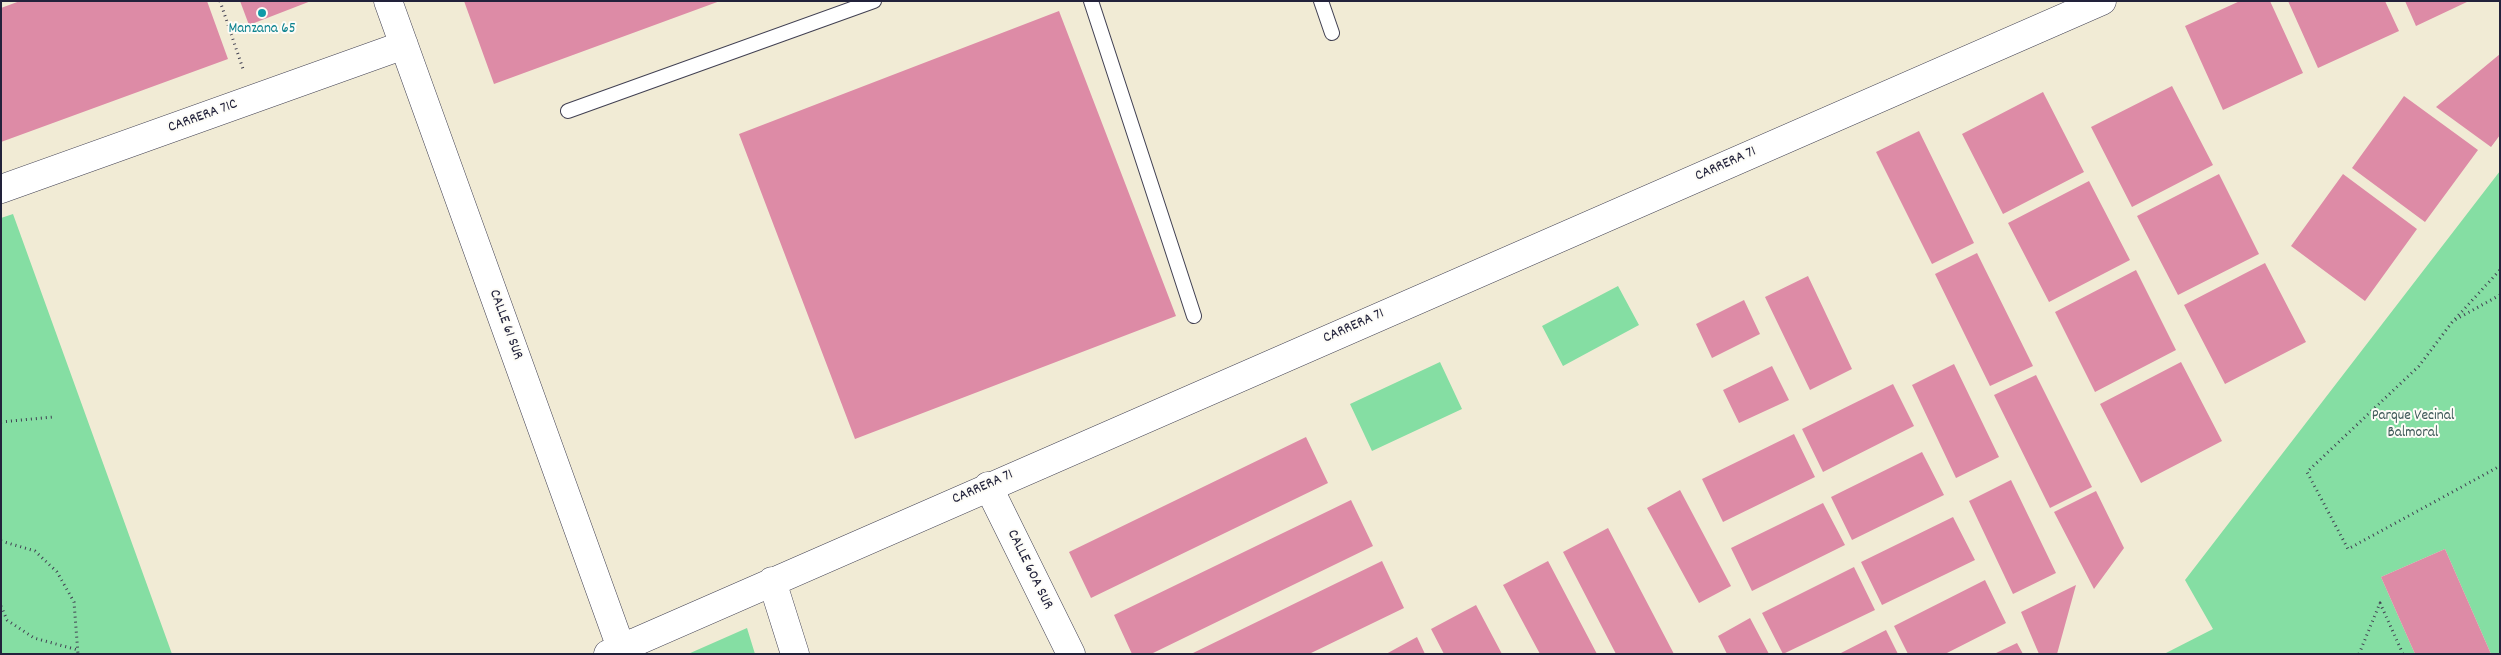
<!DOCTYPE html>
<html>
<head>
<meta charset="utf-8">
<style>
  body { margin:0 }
  #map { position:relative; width:2501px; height:655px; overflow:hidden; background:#f1ebd5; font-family:Dekko,sans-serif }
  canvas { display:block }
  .frame { position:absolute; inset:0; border:2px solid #22223b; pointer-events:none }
</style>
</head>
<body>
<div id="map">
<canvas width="2501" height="655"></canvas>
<div class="frame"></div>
</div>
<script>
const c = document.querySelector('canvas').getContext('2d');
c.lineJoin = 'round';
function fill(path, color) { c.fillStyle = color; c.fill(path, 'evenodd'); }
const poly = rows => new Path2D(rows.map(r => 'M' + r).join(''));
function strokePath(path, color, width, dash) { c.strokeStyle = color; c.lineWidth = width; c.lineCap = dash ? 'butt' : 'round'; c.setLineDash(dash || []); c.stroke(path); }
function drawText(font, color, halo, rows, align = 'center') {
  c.font = font + ' Dekko,sans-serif'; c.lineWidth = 4; c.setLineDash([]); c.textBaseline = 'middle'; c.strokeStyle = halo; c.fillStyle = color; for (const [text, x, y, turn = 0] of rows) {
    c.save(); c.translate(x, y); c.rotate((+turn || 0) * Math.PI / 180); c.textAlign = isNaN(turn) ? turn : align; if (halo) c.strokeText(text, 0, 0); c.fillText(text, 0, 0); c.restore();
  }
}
const green = poly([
  [2500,171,2500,654,2491,654,2445,549,2381,577,2415,654,2164,654,2213,629,2185,580],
  [13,214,172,654,1,654,1,218],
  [1618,286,1639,325,1563,366,1542,326],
  [1440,362,1462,409,1372,451,1350,404],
  [747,628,755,654,688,654]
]);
const building = poly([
  [20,1,207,1,228,59,1,142,1,8],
  [240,1,311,1,249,25],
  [464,1,720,1,494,84],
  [2240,1,2270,1,2303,73,2223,110,2185,26],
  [2288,1,2385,1,2399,31,2318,68],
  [2405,1,2469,1,2416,26],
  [1059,11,1176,316,855,439,739,134],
  [2500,54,2500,135,2491,147,2436,107],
  [2172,86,2213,165,2132,207,2091,127],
  [2043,92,2084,172,2003,214,1962,134],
  [2404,96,2478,150,2425,222,2352,168],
  [1919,131,1974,243,1932,264,1876,152],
  [2219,174,2259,254,2178,295,2137,216],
  [2343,174,2417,229,2365,301,2291,246],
  [2089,181,2130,260,2049,302,2008,223],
  [1977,253,2033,366,1990,386,1935,274],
  [2265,263,2306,342,2225,384,2184,305],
  [2136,270,2176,350,2095,392,2055,312],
  [1808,276,1852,369,1810,390,1765,297],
  [1744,300,1760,334,1712,358,1696,324],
  [2181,362,2222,441,2141,483,2100,404],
  [1954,364,1999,457,1956,478,1912,385],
  [1772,366,1789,400,1739,423,1723,390],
  [2036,375,2092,487,2050,508,1994,395],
  [1893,384,1914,426,1823,472,1802,429],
  [1794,434,1815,477,1723,522,1702,479],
  [1306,437,1328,483,1091,598,1069,552],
  [1922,452,1944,495,1852,540,1831,497],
  [2011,480,2056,573,2013,594,1969,501],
  [1680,490,1731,586,1699,603,1647,508],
  [2096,491,2124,548,2094,589,2054,512],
  [1351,500,1373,546,1151,654,1132,654,1114,615],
  [1823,503,1845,545,1752,591,1731,548],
  [1953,517,1975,560,1882,605,1861,562],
  [1608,528,1674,654,1616,654,1563,552],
  [2445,549,2491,654,2415,654,2381,577],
  [1382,561,1404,608,1309,654,1191,654],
  [1548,561,1597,654,1540,654,1503,585],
  [1854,567,1875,610,1783,654,1762,613],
  [1985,580,2006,623,1945,654,1908,654,1894,626],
  [2076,585,2057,654,2039,654,2021,612],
  [1476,605,1502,654,1444,654,1431,629],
  [1750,618,1769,654,1727,654,1718,636],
  [1886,630,1898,654,1839,654],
  [1417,637,1425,654,1386,654],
  [2017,643,2023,654,1994,654]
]);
const path = poly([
  [220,1,243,69],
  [2500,295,2453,321,2419,366,2307,472,2348,549,2500,466],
  [2455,319,2500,270],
  [1,422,53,417],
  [1,541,35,551,57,572,74,602,78,654],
  [1,606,7,620,34,638,78,650],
  [2359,654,2380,603,2403,654]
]);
const service = poly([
  [1091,1,1194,316],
  [1321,1,1332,33],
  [568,111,874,1]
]);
const minor = poly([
  [388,1,621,648],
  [1,189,404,45],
  [988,486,1071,654],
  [772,581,795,654],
  [608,654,2102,1]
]);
const markers = [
  [262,13,5,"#0f9aa8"]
];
const cultureNames = [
  ["Manzana 65",262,30]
];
const streetNames = [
  ["CARRERA 71C",203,117,-20],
  ["CARRERA 71",1726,165,-24],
  ["CALLE 61 SUR",505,325,70],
  ["CARRERA 71",1354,327,-24],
  ["CARRERA 71",983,488,-24],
  ["CALLE 60A SUR",1029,570,64]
];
const parkNames = [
  ["Parque Vecinal",2413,417],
  ["Balmoral",2413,434]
];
fill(green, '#85dea3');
fill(building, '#dd8ba6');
strokePath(service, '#414052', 16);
strokePath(minor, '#414052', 29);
strokePath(path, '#414052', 3, [1, 4]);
strokePath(service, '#fff', 14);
strokePath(minor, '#fff', 28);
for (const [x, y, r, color] of markers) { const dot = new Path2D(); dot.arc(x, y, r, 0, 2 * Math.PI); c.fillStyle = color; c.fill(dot); strokePath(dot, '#fdfcf7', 2); }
drawText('15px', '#0d838f', '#fdfcf7', cultureNames);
drawText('15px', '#22223b', '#fdfcf7', streetNames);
drawText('15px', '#405a5a', '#fdfcf7', parkNames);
</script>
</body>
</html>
